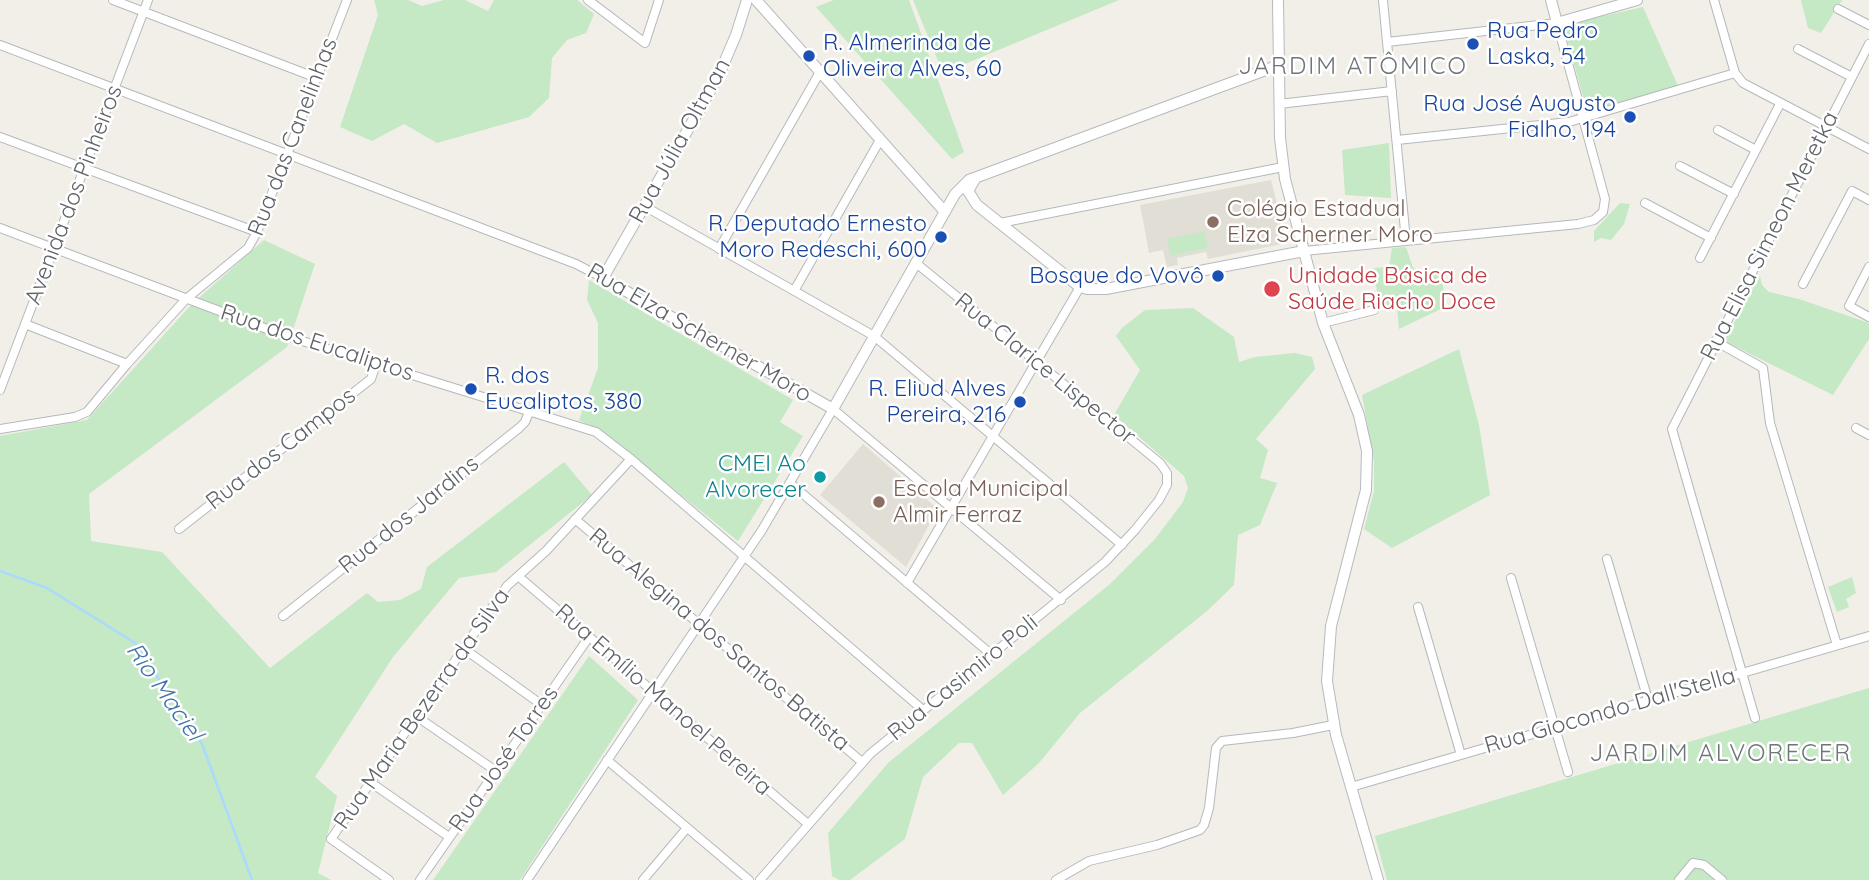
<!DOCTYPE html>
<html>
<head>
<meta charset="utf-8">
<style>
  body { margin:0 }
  canvas { display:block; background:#f1efe8 }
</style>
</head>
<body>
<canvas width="1869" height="880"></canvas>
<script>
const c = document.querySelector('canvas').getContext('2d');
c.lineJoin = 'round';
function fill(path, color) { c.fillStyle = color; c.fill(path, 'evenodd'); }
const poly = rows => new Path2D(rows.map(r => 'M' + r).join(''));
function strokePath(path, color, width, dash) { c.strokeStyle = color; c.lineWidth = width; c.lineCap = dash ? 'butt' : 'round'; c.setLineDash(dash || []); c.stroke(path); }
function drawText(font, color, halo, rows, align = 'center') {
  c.font = font + ' Quicksand,sans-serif'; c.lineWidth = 5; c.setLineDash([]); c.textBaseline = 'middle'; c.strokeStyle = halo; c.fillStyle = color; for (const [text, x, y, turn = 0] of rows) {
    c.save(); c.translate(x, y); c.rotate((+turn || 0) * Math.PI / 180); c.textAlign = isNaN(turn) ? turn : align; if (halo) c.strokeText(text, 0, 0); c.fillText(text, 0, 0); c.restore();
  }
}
const education = poly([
  [1271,180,1286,239,1282,244,1208,259,1206,252,1177,258,1178,265,1167,267,1163,250,1149,253,1140,205],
  [863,444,938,509,906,567,820,495]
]);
const green = poly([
  [374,0,408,0,422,6,444,0,465,0,488,11,494,0,577,0,594,14,586,33,567,40,552,58,549,98,529,117,437,143,404,124,372,141,340,127,378,15],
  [834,0,909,0,964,152,952,159,816,7],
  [913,0,1119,0,943,73],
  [1801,0,1842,0,1821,33,1808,28],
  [1643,7,1679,88,1588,114,1563,25],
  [1389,143,1391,198,1345,195,1342,150],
  [1620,203,1630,204,1624,224,1611,240,1601,238,1594,242,1594,231],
  [1205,231,1208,248,1171,256,1167,239],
  [264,240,315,264,287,347,89,494,91,541,162,552,270,668,367,593,378,602,400,600,421,589,427,567,564,462,592,495,496,572,459,578,393,657,315,777,337,796,318,873,331,880,0,880,0,436,87,420,191,305],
  [1406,247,1413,268,1442,274,1445,307,1399,329,1397,307,1380,308,1373,268,1389,267,1392,248],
  [1760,276,1762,285,1769,292,1799,299,1869,323,1869,339,1833,395,1724,341],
  [589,280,793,400,780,422,803,436,738,541,602,431,579,420,598,368,598,323,587,300],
  [1193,308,1234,337,1239,362,1255,357,1295,353,1312,357,1315,369,1256,439,1268,450,1260,478,1277,483,1260,525,1238,535,1234,585,1207,611,1080,713,1039,763,1003,795,972,743,959,743,923,777,905,839,850,880,839,880,832,876,828,833,889,762,1110,584,1155,539,1183,502,1188,488,1184,476,1114,415,1140,370,1116,336,1122,328,1145,310],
  [1459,349,1479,425,1490,495,1392,548,1364,529,1374,491,1374,462,1362,395],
  [1852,577,1856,593,1846,599,1849,607,1837,612,1828,587],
  [589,656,638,700,520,880,433,880],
  [1869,688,1869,880,1387,880,1375,836]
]);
const stream = poly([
  [0,571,47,588,135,643,202,744,252,880]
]);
const street = poly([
  [113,0,317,78],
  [588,0,645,43,659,0],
  [1383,0,1406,241],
  [1714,0,1735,73,1743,83,1869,149],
  [1838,9,1869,25],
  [0,45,576,264,603,278],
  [1798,49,1852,77],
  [1279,104,1392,91],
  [1718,130,1756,150],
  [0,137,257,232],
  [1397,140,1569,122,1735,73],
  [1680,166,1734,194],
  [1645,203,1711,238],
  [644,206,874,336,1122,545],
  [1000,223,1283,167],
  [0,228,283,335,596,432,631,459,923,710],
  [719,249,820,72],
  [1304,251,1578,224,1594,220,1603,212,1605,199,1557,23,1387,42],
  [1700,258,1780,104],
  [1869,267,1849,306,1869,317],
  [1803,284,1852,191,1869,200],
  [794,291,880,140],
  [1323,323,1374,310],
  [25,324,127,364],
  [1715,341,1763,368,1770,423,1837,645],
  [0,390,148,0],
  [1856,428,1869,435],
  [0,429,75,417,87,412,127,364,186,299,248,248,257,232,347,0],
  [790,483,992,655],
  [575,519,862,762],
  [179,529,371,379,376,364],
  [1607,559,1648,700],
  [518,576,808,824],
  [1511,578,1568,772],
  [907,583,1080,287],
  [1418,607,1461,755],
  [283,616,519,428,525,422,530,410],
  [463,648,542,705],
  [416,716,496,771],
  [1755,718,1672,429,1869,44],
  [607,760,749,880],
  [370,782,449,837],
  [1351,787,1869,636],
  [389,880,331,839,507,586,546,551,631,459],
  [420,880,589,637],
  [527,880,762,530,833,409,1061,600],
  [643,880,687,828],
  [760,880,870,754,1105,562,1135,530,1159,500,1167,485,1167,473,1160,463,916,263],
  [1056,880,1089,861,1157,845,1200,830,1204,825,1209,808,1216,748,1222,741,1293,733,1333,725],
  [1679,880,1693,863,1704,865,1722,880]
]);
const secondary = poly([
  [747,0,736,35,718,77,603,278,833,409,955,194,969,180,1279,65],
  [756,0,945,212],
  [1278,0,1280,138,1285,179,1323,323,1359,415,1367,451,1366,490,1331,626,1327,681,1336,735,1378,880],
  [1551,0,1557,23,1637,0],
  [975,179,968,191,977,205,1080,287,1087,289,1106,289,1304,251]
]);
const markers = [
  [1473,44,7,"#1a4fb4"],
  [809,56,7,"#1a4fb4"],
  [1630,117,7,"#1a4fb4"],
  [1213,222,7,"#8d6e63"],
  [941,237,7,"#1a4fb4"],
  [1218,276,7,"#1a4fb4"],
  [1272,289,9,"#e0444e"],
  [471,389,7,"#1a4fb4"],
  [1020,402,7,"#1a4fb4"],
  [820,477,7,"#0f9aa8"],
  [879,502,7,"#8d6e63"]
];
const transitNames = [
  ["Rua Pedro",1487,31,"left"],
  ["Laska, 54",1487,57,"left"],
  ["R. Almerinda de",823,43,"left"],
  ["Oliveira Alves, 60",823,69,"left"],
  ["Rua José Augusto",1616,104],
  ["Fialho, 194",1616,130],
  ["R. Deputado Ernesto",927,224],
  ["Moro Redeschi, 600",927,250],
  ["Bosque do Vovô",1204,276],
  ["R. dos",485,376,"left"],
  ["Eucaliptos, 380",485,402,"left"],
  ["R. Eliud Alves",1006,389],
  ["Pereira, 216",1006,415]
];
const streetNames = [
  ["Rua das Canelinhas",293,137,-69],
  ["Rua Júlia Oltman",680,141,-61],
  ["Avenida dos Pinheiros",74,195,-69],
  ["Rua Elisa Simeon Meretka",1770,236,-63],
  ["Rua Elza Scherner Moro",699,333,30],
  ["Rua dos Eucaliptos",317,343,18],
  ["Rua Clarice Lispector",1045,369,39],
  ["Rua dos Campos",281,449,-38],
  ["Rua dos Jardins",409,515,-39],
  ["Rua Alegina dos Santos Batista",719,640,40],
  ["Rua Casimiro Poli",963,678,-39],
  ["Rua Emílio Manoel Pereira",663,700,41],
  ["Rua Maria Bezerra da Silva",422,709,-55],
  ["Rua Giocondo Dall'Stella",1610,711,-16],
  ["Rua José Torres",504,759,-55]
];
const educationNames = [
  ["Colégio Estadual",1227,209],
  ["Elza Scherner Moro",1227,235],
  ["Escola Municipal",893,489],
  ["Almir Ferraz",893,515]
];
const healthNames = [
  ["Unidade Básica de",1288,276],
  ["Saúde Riacho Doce",1288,302]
];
const cultureNames = [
  ["CMEI Ao",806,464],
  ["Alvorecer",806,490]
];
const neighbourhoodNames = [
  ["JARDIM ATÔMICO",1353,67],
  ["JARDIM ALVORECER",1721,754]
];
const waterNames = [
  ["Rio Maciel",164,692,55]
];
fill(education, '#e1ded6');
fill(green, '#c5e8c5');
strokePath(stream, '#aadaff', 2.5);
strokePath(street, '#b5b8bc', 10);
strokePath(secondary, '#b6babf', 12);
strokePath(street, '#fff', 8);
strokePath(secondary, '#fff', 10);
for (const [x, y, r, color] of markers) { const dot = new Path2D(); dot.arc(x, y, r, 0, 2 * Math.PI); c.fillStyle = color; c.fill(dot); strokePath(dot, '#fff', 2.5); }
drawText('23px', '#164399', '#fff', transitNames, 'right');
drawText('23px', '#5f6368', '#fff', streetNames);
drawText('23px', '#785e54', '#fff', educationNames, 'left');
drawText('23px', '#be3a42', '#fff', healthNames, 'left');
drawText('23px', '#0d838f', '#fff', cultureNames, 'right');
c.letterSpacing = '2px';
drawText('24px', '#70757a', '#fff', neighbourhoodNames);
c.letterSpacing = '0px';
drawText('italic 24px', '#4174aa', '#fff', waterNames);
</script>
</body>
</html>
